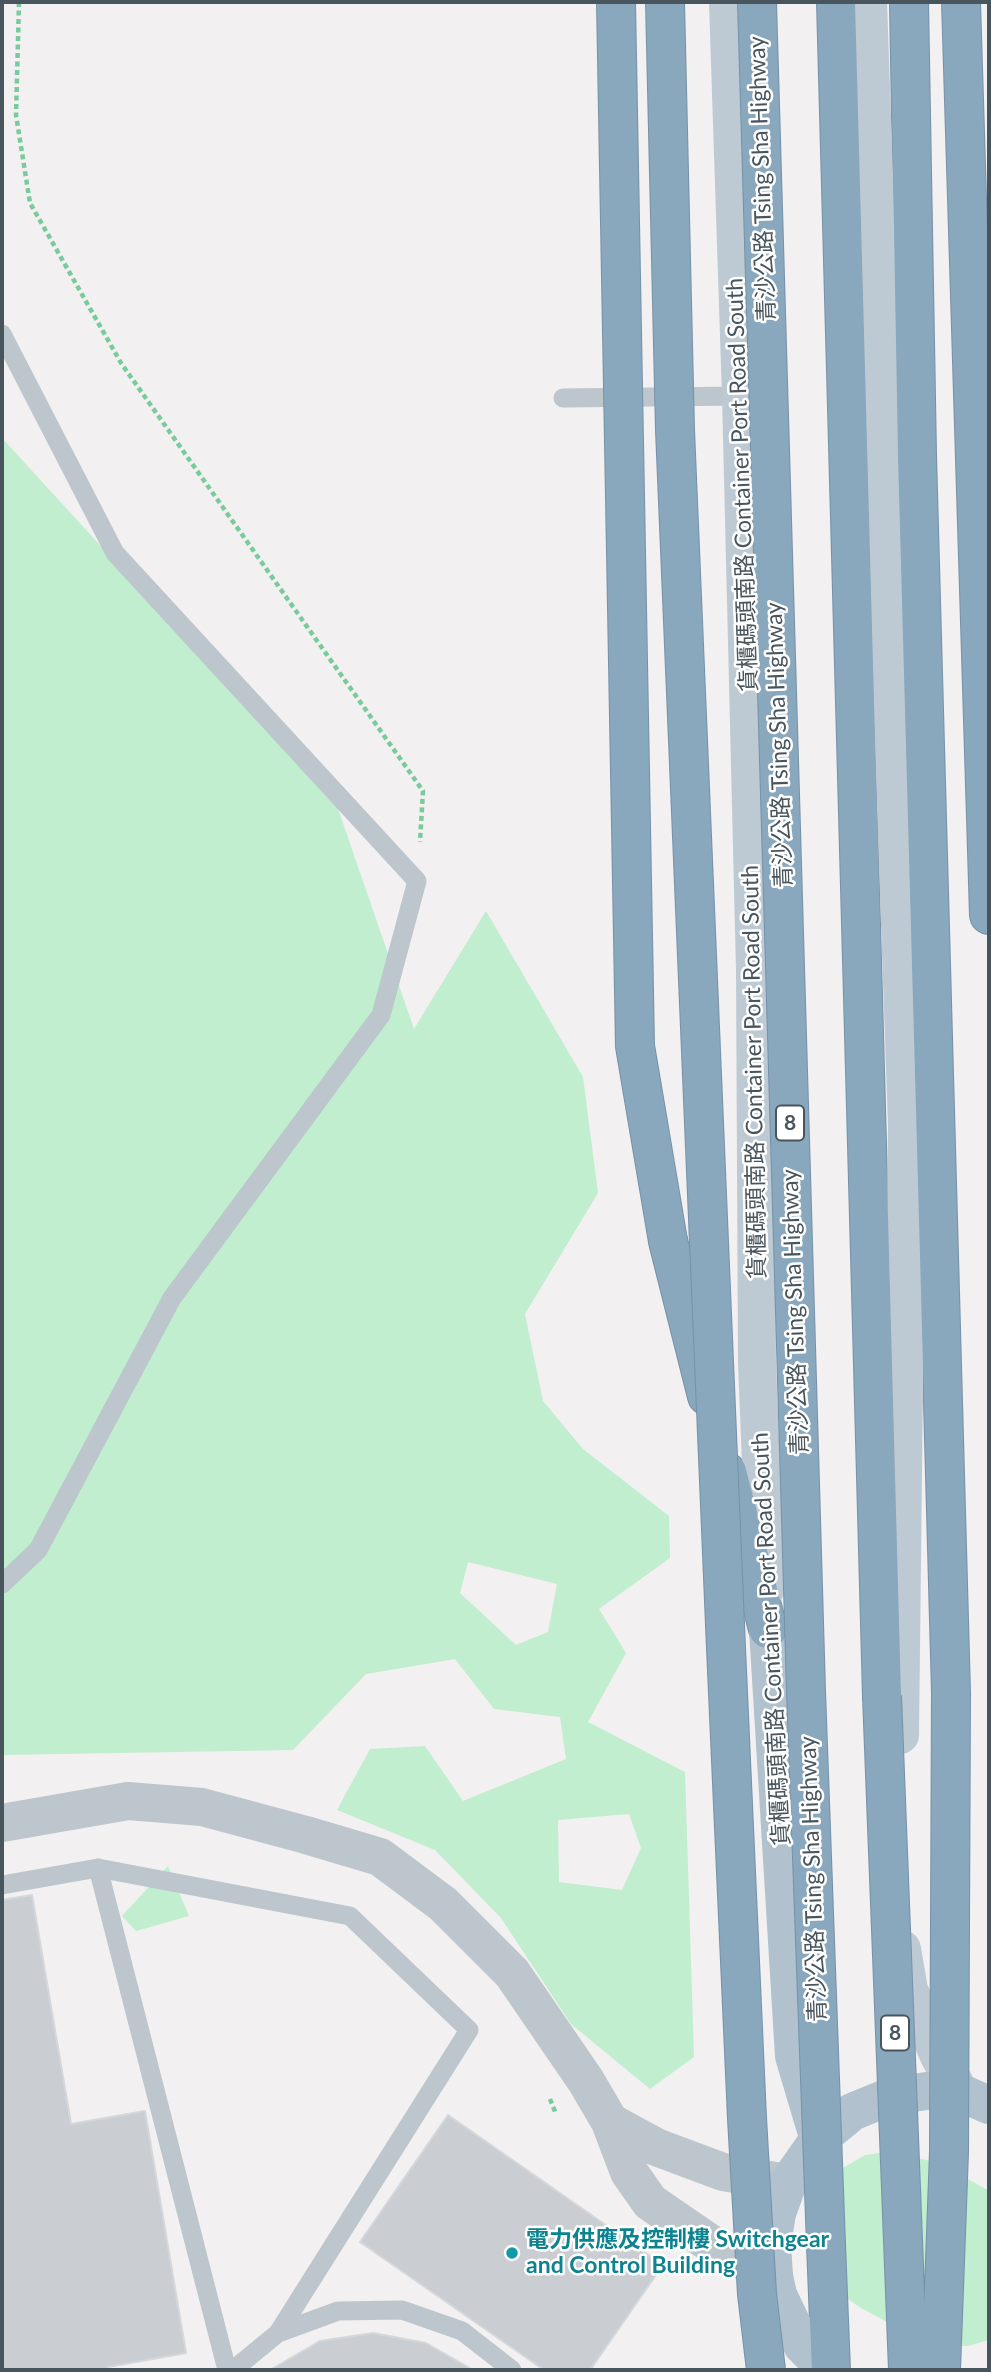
<!DOCTYPE html>
<html>
<head>
<meta charset="utf-8">
<style>
  body { margin:0 }
  #map { position:relative; width:991px; height:2372px; overflow:hidden; background:#f2f0f0; font-family:Lato,sans-serif }
  canvas { display:block }
  .frame { position:absolute; inset:0; border:4px solid #48555d; pointer-events:none }
</style>
</head>
<body>
<div id="map">
<canvas width="991" height="2372"></canvas>
<div class="frame"></div>
</div>
<script>
const c = document.querySelector('canvas').getContext('2d');
c.lineJoin = 'round';
function fill(path, color) { c.fillStyle = color; c.fill(path, 'evenodd'); }
const poly = rows => new Path2D(rows.map(r => 'M' + r).join(''));
function strokePath(path, color, width, dash) { c.strokeStyle = color; c.lineWidth = width; c.lineCap = dash ? 'butt' : 'round'; c.setLineDash(dash || []); c.stroke(path); }
function drawText(font, color, halo, rows, align = 'center') {
  c.font = font + ' Lato,"Noto Sans TC",sans-serif'; c.lineWidth = 5; c.setLineDash([]); c.textBaseline = 'middle'; c.strokeStyle = halo; c.fillStyle = color; for (const [text, x, y, turn = 0] of rows) {
    c.save(); c.translate(x, y); c.rotate((+turn || 0) * Math.PI / 180); c.textAlign = isNaN(turn) ? turn : align; if (halo) c.strokeText(text, 0, 0); c.fillText(text, 0, 0); c.restore();
  }
}
const green = poly([
  [2,438,336,803,414,1029,486,911,583,1077,598,1193,525,1314,543,1401,583,1449,669,1516,670,1558,599,1609,626,1653,588,1722,685,1772,694,2057,650,2089,571,2024,501,1918,435,1850,337,1810,370,1749,425,1746,463,1801,566,1759,560,1717,494,1709,455,1659,366,1674,293,1750,2,1755],
  [468,1562,557,1584,548,1632,516,1645,460,1593],
  [629,1814,641,1848,622,1890,559,1882,558,1820],
  [168,1866,189,1916,136,1931,122,1916],
  [888,2152,926,2160,952,2170,989,2191,989,2340,968,2346,951,2346,913,2336,861,2308,839,2293,836,2172,865,2155]
]);
const building = poly([
  [32,1895,71,2124,145,2111,186,2353,108,2367,108,2370,2,2370,2,1900,32,1895],
  [448,2115,663,2265,590,2370,544,2370,360,2242,448,2115],
  [373,2333,426,2343,473,2370,270,2370,320,2341,373,2333]
]);
const path = poly([
  [19,2,16,115,30,203,121,363,423,791,420,842],
  [550,2099,556,2114]
]);
const lane = poly([
  [2,334,115,553,417,881,381,1015,172,1298,38,1550,2,1584],
  [563,398,741,396],
  [98,1868,227,2370],
  [2,1885,98,1868,350,1916,469,2030,278,2333],
  [233,2370,278,2333,338,2311,402,2310,462,2331,512,2370]
]);
const street = poly([
  [2,1823,128,1801,202,1807,306,1835,380,1857,443,1904,512,1973,586,2081,610,2122,629,2172,650,2202,717,2248,774,2276],
  [610,2122,656,2147,723,2172,781,2182]
]);
const secondary = poly([
  [728,2,741,396,755,970,757,1363,766,1588],
  [868,2,907,1125,900,1735],
  [902,1949,909,1990,939,2056,955,2084]
]);
const primary = poly([
  [768,1629,794,2056,816,2130],
  [827,2370,802,2345,778,2295,774,2276,772,2244,777,2213,788,2183,819,2139,852,2112,891,2096,934,2090,959,2092,989,2105]
]);
const highway = poly([
  [836,2,882,1696],
  [909,2,917,455,951,1692],
  [961,2,989,915],
  [668,1241,707,1396],
  [727,1472,768,1629],
  [826,2245,831,2370]
]);
const highwayBridge = poly([
  [616,2,635,1046,668,1241],
  [665,2,675,430,726,1648,747,2118,757,2294,766,2370],
  [757,2,806,1691,826,2245],
  [882,1696,908,2370],
  [941,2370,949,2152,951,1692]
]);
const markers = [
  [512,2253,7,"#0f9aa8"]
];
const shields = [
  [790,1123,28],
  [895,2033,28]
];
const shieldNames = [
  ["8",790,1123],
  ["8",895,2033]
];
const streetNames = [
  ["青沙公路 Tsing Sha Highway",762,179,-92],
  ["貨櫃碼頭南路 Container Port Road South",742,485,-92],
  ["青沙公路 Tsing Sha Highway",779,745,-92],
  ["貨櫃碼頭南路 Container Port Road South",754,1072,-91],
  ["青沙公路 Tsing Sha Highway",795,1312,-92],
  ["貨櫃碼頭南路 Container Port Road South",771,1639,-93],
  ["青沙公路 Tsing Sha Highway",813,1879,-92]
];
const cultureNames = [
  ["電力供應及控制樓 Switchgear",526,2240],
  ["and Control Building",526,2266]
];
fill(green, '#c0eece');
fill(building, '#caced2');
strokePath(building, '#d4d7db', 2);
strokePath(highway, '#7592a9', 40);
strokePath(path, '#79cb9b', 4.5, [5, 3.5]);
strokePath(lane, '#bcc6cc', 19);
strokePath(street, '#bcc6cc', 38);
strokePath(secondary, '#becad3', 38);
strokePath(primary, '#b1c2ce', 38);
strokePath(highway, '#89a7bd', 38);
strokePath(highwayBridge, '#7592a9', 40, []);
strokePath(highwayBridge, '#89a7bd', 38);
for (const [x, y, r, color] of markers) { const dot = new Path2D(); dot.arc(x, y, r, 0, 2 * Math.PI); c.fillStyle = color; c.fill(dot); strokePath(dot, '#fff', 2.5); }
for (const [x, y, w] of shields) { const box = new Path2D(); box.roundRect(x - w / 2, y - 17.5, w, 35, 5); c.fillStyle = '#fff'; c.fill(box); strokePath(box, '#48555d', 2); }
drawText('bold 21px', '#48555d', null, shieldNames);
drawText('23px', '#48555d', '#fff', streetNames);
drawText('bold 23px', '#0d838f', '#fff', cultureNames, 'left');
</script>
</body>
</html>
